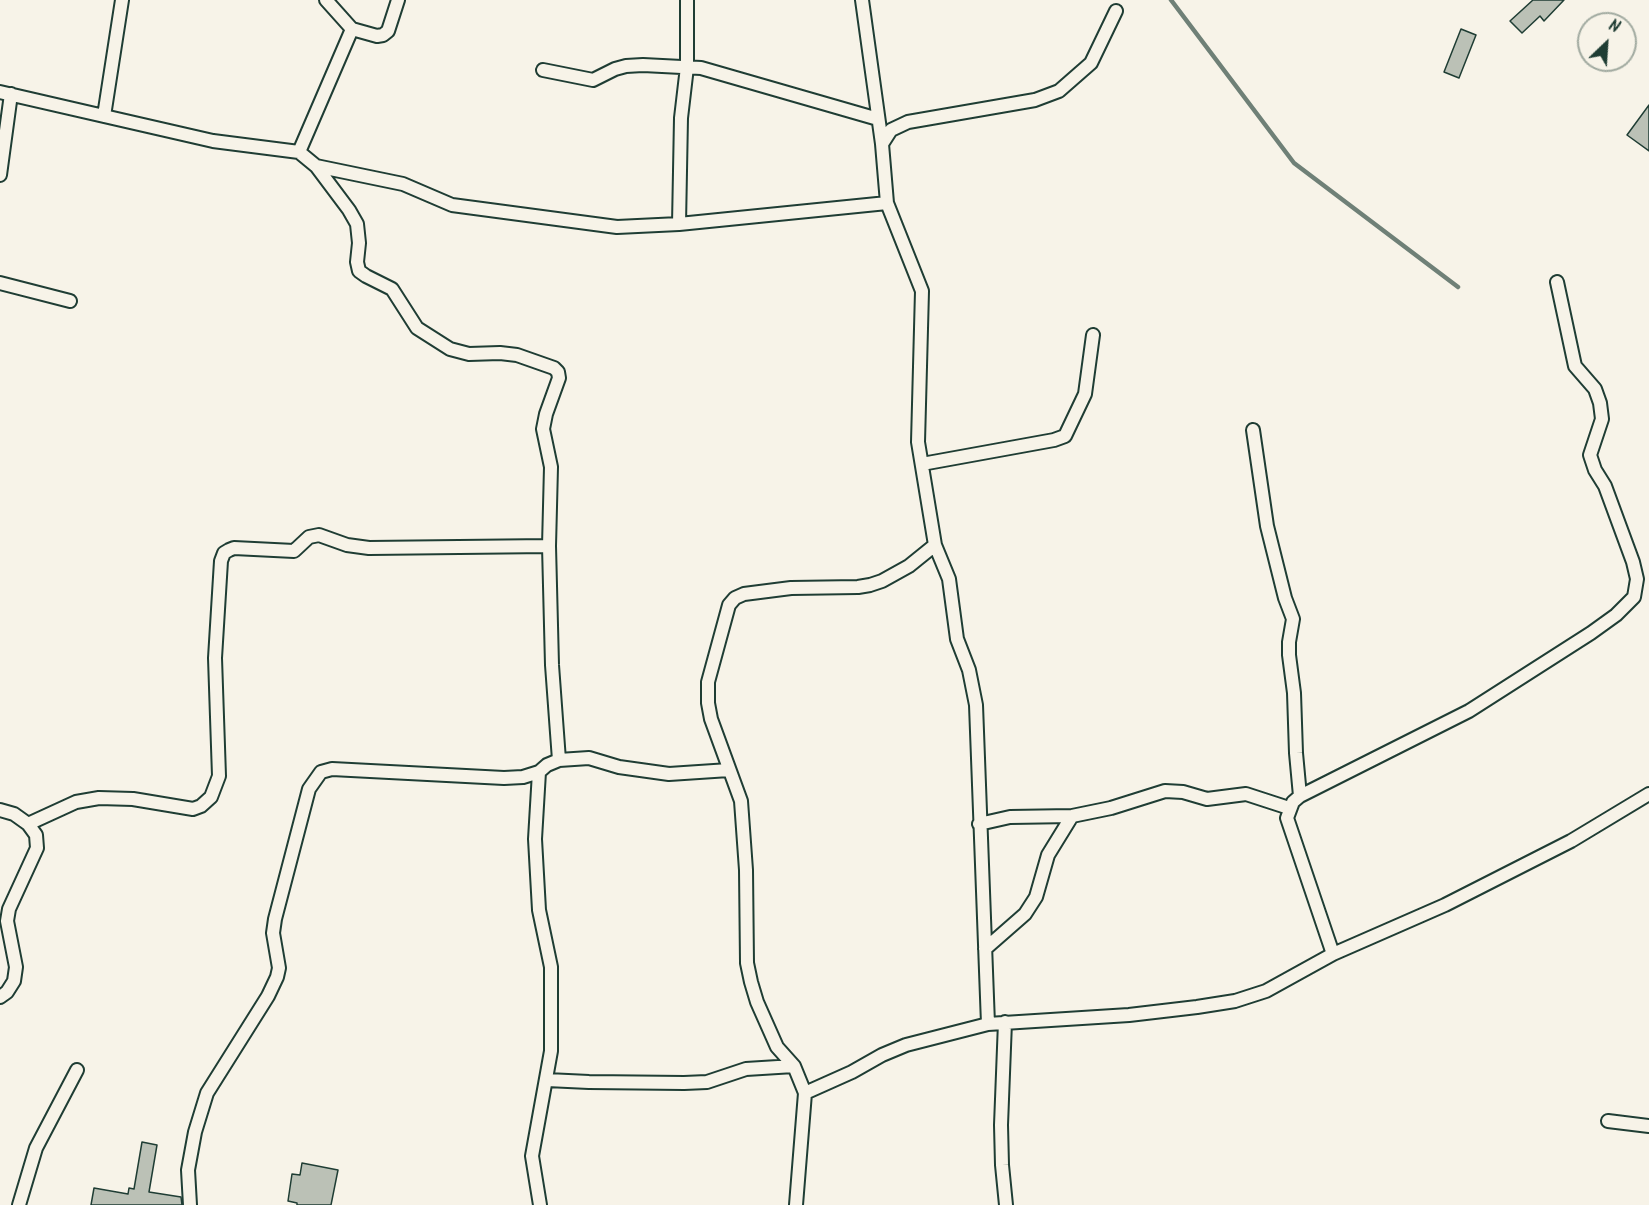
<!DOCTYPE html>
<html>
<head>
<meta charset="utf-8">
<style>
  body { margin:0 }
  #map { position:relative; width:1649px; height:1205px; overflow:hidden; background:#f7f3e8; font-family:Kalam,sans-serif }
  canvas { display:block }
  .north { position:absolute; left:1577px; top:12px; width:60px; height:60px; box-sizing:border-box; background:#f7f3e8; border:2px solid #a1aaa0; border-radius:50%; rotate:25deg; font-size:16px; font-weight:700; line-height:24px; text-align:center; color:#1f3d34 }
  .north::after { content:''; display:block; margin:auto; width:21px; height:27px; background:#1f3d34; clip-path:polygon(50% 0,100% 100%,50% 72%,0 100%) }
</style>
</head>
<body>
<div id="map">
<canvas width="1649" height="1205"></canvas>
<div class="north">N</div>
</div>
<script>
const c = document.querySelector('canvas').getContext('2d');
c.lineJoin = 'round';
const poly = rows => new Path2D(rows.map(r => 'M' + r).join(''));
function strokePath(path, color, width, dash) { c.strokeStyle = color; c.lineWidth = width; c.lineCap = dash ? 'butt' : 'round'; c.setLineDash(dash || []); c.stroke(path); }
function fill(path, color) { c.fillStyle = color; c.fill(path, 'evenodd'); }
const stream = poly([
  [1171,0,1294,163,1458,287]
]);
const building = poly([
  [1533,0,1564,0,1544,21,1540,16,1522,33,1510,21,1533,0],
  [1461,29,1476,35,1459,78,1444,72,1461,29],
  [1649,105,1649,151,1627,135,1649,105],
  [142,1142,157,1145,149,1192,181,1197,182,1205,91,1205,94,1188,128,1194,129,1188,134,1189,142,1142],
  [302,1163,338,1170,331,1205,297,1205,297,1203,288,1201,292,1174,300,1175,302,1163]
]);
const minor = poly([
  [326,0,352,29,377,36,383,35,388,31,398,0],
  [862,0,882,144],
  [352,29,299,152,316,166,349,210,357,224,359,243,357,262,359,271,366,276,392,289,417,328,450,349,469,354,500,353,517,355,554,368,558,372,559,378,546,414,543,429,551,467,549,546,552,665,559,760],
  [543,70,593,80,615,69,626,66,643,65,701,68,878,119],
  [0,92,104,116,122,0],
  [104,116,213,141,299,152],
  [316,166,403,184,452,205,617,227,679,224,887,203],
  [0,175,11,94],
  [679,224,681,118,687,67,687,0],
  [0,283,70,301],
  [1253,430,1267,526,1285,598,1293,619,1289,642,1289,655,1294,693,1296,753,1300,796],
  [922,464,1054,440,1065,436,1085,394,1093,335],
  [935,545,949,579,957,639,969,670,976,705,988,1024],
  [539,772,535,839,539,910,551,967,551,1051,532,1156,540,1205],
  [0,810,14,814,28,824,36,835,37,848,9,909,7,921,16,967,14,981,7,992,0,997],
  [28,824,76,802,99,798,133,799,193,809,201,806,211,797,219,776,215,658,221,561,224,553,229,550,234,548,294,551,309,537,319,535,347,545,369,548,549,546],
  [979,824,1010,817,1072,816,1111,808,1165,791,1183,792,1207,799,1246,794,1289,808],
  [985,949,1025,914,1036,897,1048,855,1072,816],
  [1333,954,1287,818,1293,802,1300,796,1469,711,1591,633,1616,615,1634,597,1637,579,1633,562,1605,486,1595,470,1590,455,1602,419,1600,403,1595,389,1575,366,1557,282],
  [1005,1022,1001,1125,1002,1165,1006,1205],
  [547,1080,589,1082,684,1083,707,1082,746,1069,794,1066],
  [805,1093,852,1072,882,1055,906,1045,988,1024,1129,1015,1197,1007,1235,1001,1266,991,1333,954,1445,905,1571,841,1649,794],
  [1608,1121,1649,1126],
  [19,1205,36,1148,77,1070],
  [190,1205,188,1170,195,1132,207,1093,268,996,277,977,279,968,273,933,275,919,309,789,321,772,332,769,504,778,523,777,539,772,547,765,559,760,589,758,619,767,669,774,729,770],
  [796,1205,805,1093,794,1066,777,1047,757,1002,751,982,747,963,746,870,741,801,711,719,708,703,708,682,729,605,735,598,744,594,791,588,858,587,870,585,882,581,909,566,935,545,918,442,922,291,887,203,882,144,891,130,908,122,1035,100,1059,91,1091,63,1116,11]
]);
strokePath(stream, '#6f8077', 4.5);
fill(building, '#bbc1b6');
strokePath(building, '#1f3d34', 1.5);
strokePath(minor, '#1f3d34', 16);
strokePath(minor, '#f7f3e8', 12);
</script>
</body>
</html>
